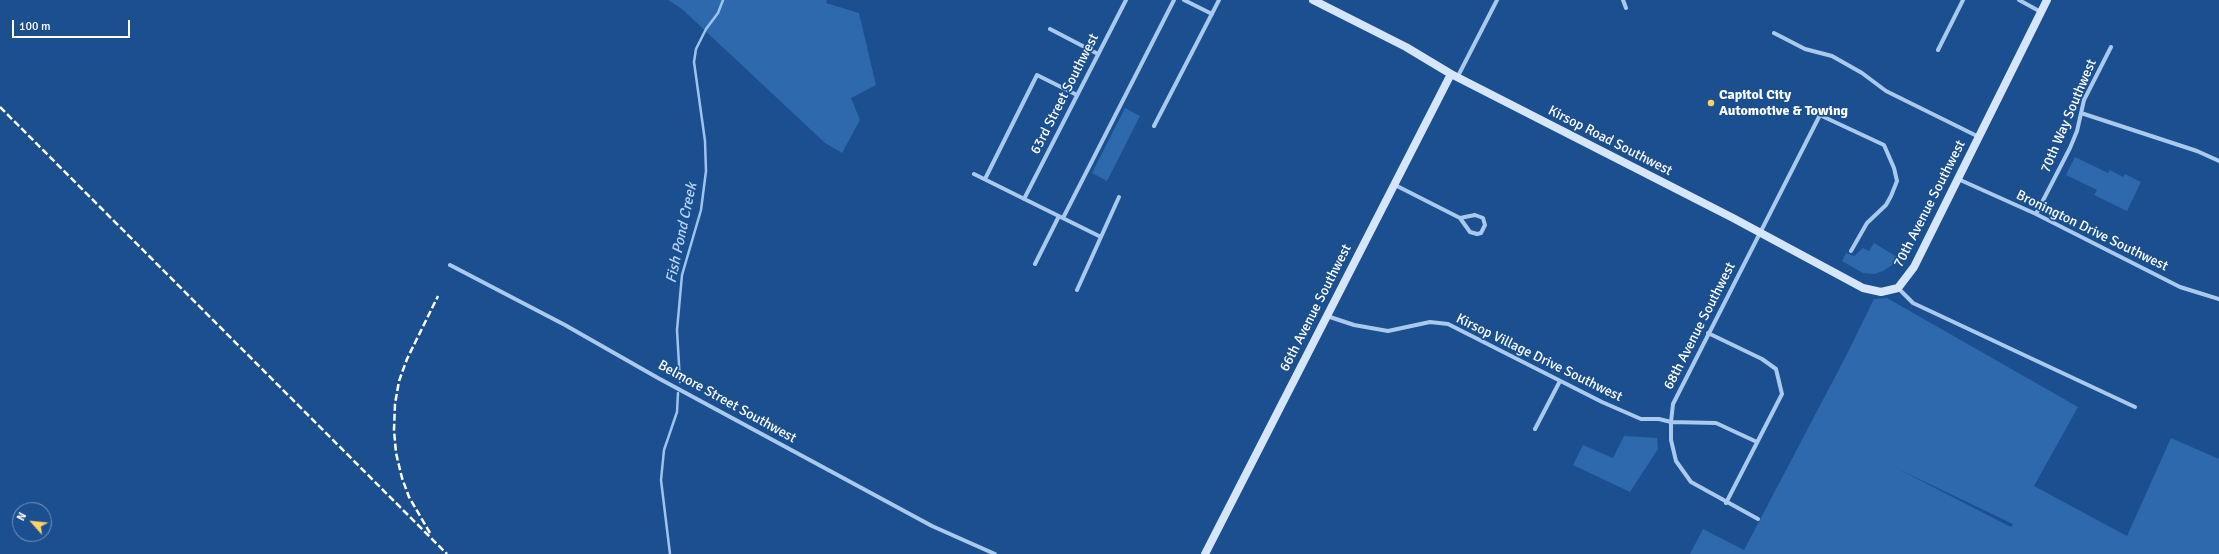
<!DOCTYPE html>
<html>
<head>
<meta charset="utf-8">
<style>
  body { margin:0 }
  #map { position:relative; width:2219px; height:554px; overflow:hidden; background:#1b4f8f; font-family:Signika,sans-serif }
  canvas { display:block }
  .north { position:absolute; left:12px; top:502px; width:40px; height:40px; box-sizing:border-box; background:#1b4f8f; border:1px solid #7695bc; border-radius:50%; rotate:297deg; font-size:11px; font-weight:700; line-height:16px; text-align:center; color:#fff }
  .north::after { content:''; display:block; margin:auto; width:14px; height:18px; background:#ffd166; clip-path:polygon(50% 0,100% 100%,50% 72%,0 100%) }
  .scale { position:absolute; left:12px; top:20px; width:118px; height:18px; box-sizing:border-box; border:2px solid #fff; border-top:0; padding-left:5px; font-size:12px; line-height:14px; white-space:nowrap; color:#fff; -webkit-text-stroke:3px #1b4f8f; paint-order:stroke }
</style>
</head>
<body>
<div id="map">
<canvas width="2219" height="554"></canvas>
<div class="north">N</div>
<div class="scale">100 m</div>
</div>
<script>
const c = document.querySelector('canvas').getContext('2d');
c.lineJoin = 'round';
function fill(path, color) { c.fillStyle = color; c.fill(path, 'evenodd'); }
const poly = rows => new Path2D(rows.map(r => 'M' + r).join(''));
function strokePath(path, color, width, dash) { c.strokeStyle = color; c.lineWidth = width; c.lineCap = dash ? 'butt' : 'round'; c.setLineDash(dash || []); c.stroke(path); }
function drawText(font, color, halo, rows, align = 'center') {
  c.font = font + ' Signika,sans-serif'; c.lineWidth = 3.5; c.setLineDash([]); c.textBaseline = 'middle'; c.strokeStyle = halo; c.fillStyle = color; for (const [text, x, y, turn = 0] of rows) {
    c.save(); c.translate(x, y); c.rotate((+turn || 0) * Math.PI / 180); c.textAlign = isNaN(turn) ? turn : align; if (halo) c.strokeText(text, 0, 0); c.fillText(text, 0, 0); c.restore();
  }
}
const green = poly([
  [668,0,827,0,826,3,859,13,876,85,851,98,860,120,842,153,825,143,682,9],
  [1125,108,1140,116,1107,181,1092,173],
  [2075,157,2108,173,2110,170,2123,177,2125,174,2141,182,2127,211,2094,195,2097,190,2066,175],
  [1874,243,1897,257,1892,265,1883,271,1874,274,1863,273,1842,261,1846,253,1854,256,1863,248,1869,251],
  [1887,298,2078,407,2034,486,2127,536,2171,438,2219,459,2219,554,1690,554,1703,529,1744,550,1846,356,1874,299],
  [1896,468,2013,524,2011,527],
  [1624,436,1657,438,1658,449,1630,492,1573,465,1583,445,1613,458]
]);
const stream = poly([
  [680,382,677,330,682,275,701,210,706,171,705,141,694,62,696,49,706,29,718,13,723,0],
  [670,554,661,480,664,450,677,412,678,393]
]);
const street = poly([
  [1184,0,1212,14],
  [1623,0,1626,8],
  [2019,0,2041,12],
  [1050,29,1098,54],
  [1774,33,1805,49,1832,56,1862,73,1886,91,1979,137],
  [1938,50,1963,0],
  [1457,78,1497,0],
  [1809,110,1884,145,1894,168,1897,181,1891,196,1886,205,1867,223,1851,251],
  [2081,113,2197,151,2219,161],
  [1154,126,1219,0],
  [974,174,1101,237],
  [985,179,1037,75,1077,95],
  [1958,179,2036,214,2180,287,2219,299],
  [1395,185,1460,218],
  [1024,199,1126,0],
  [2036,214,2070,148,2077,131,2084,100,2111,47],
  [1475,215,1483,218,1485,225,1481,233,1477,234,1470,232,1460,218,1475,215],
  [1063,218,1174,0],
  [1035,264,1059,216],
  [450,265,565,325,658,378,932,526,995,554],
  [1898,288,1913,303,2135,407],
  [1077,290,1119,197],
  [1327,316,1354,325,1388,331,1430,322,1448,324,1602,402,1641,419,1659,419,1671,422,1716,423,1757,442],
  [1708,333,1762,359,1776,369,1782,394,1726,503],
  [1535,429,1560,381],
  [1758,519,1691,482,1676,461,1671,440,1671,422,1673,404,1820,115]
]);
const secondary = poly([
  [1313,0,1406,47,1451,74,1733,218,1863,288,1881,292,1898,288,1914,267,2047,0],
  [1205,554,1451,74]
]);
const rail = poly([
  [0,107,447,554],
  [430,533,409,497,402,478,396,453,394,430,395,404,399,381,407,359,438,296]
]);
const markers = [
  [1711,103,4,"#ffd166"]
];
const streetNames = [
  ["63rd Street Southwest",1065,94,-63],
  ["70th Way Southwest",2069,116,-67],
  ["Kirsop Road Southwest",1610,141,27],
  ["70th Avenue Southwest",1930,204,-63],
  ["Bronington Drive Southwest",2092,231,26],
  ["66th Avenue Southwest",1316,308,-63],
  ["68th Avenue Southwest",1700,326,-63],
  ["Kirsop Village Drive Southwest",1539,358,26],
  ["Belmore Street Southwest",727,402,29]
];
const poiNames = [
  ["Capitol City",1719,95],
  ["Automotive & Towing",1719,111]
];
const waterNames = [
  ["Fish Pond Creek",682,233,-78]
];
fill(green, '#2e69ad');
strokePath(stream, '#9cc4f0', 2.5);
strokePath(street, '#a9c9ee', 4);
strokePath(secondary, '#d6e6fa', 8);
strokePath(rail, '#fff', 2.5, [7, 3]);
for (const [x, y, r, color] of markers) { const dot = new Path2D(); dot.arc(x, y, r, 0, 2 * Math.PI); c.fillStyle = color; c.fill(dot); strokePath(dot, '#1b4f8f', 1.5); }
drawText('14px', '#fff', '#1b4f8f', streetNames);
drawText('bold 14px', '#fff', '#1b4f8f', poiNames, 'left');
drawText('italic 15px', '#b5d3f5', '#1b4f8f', waterNames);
</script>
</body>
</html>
